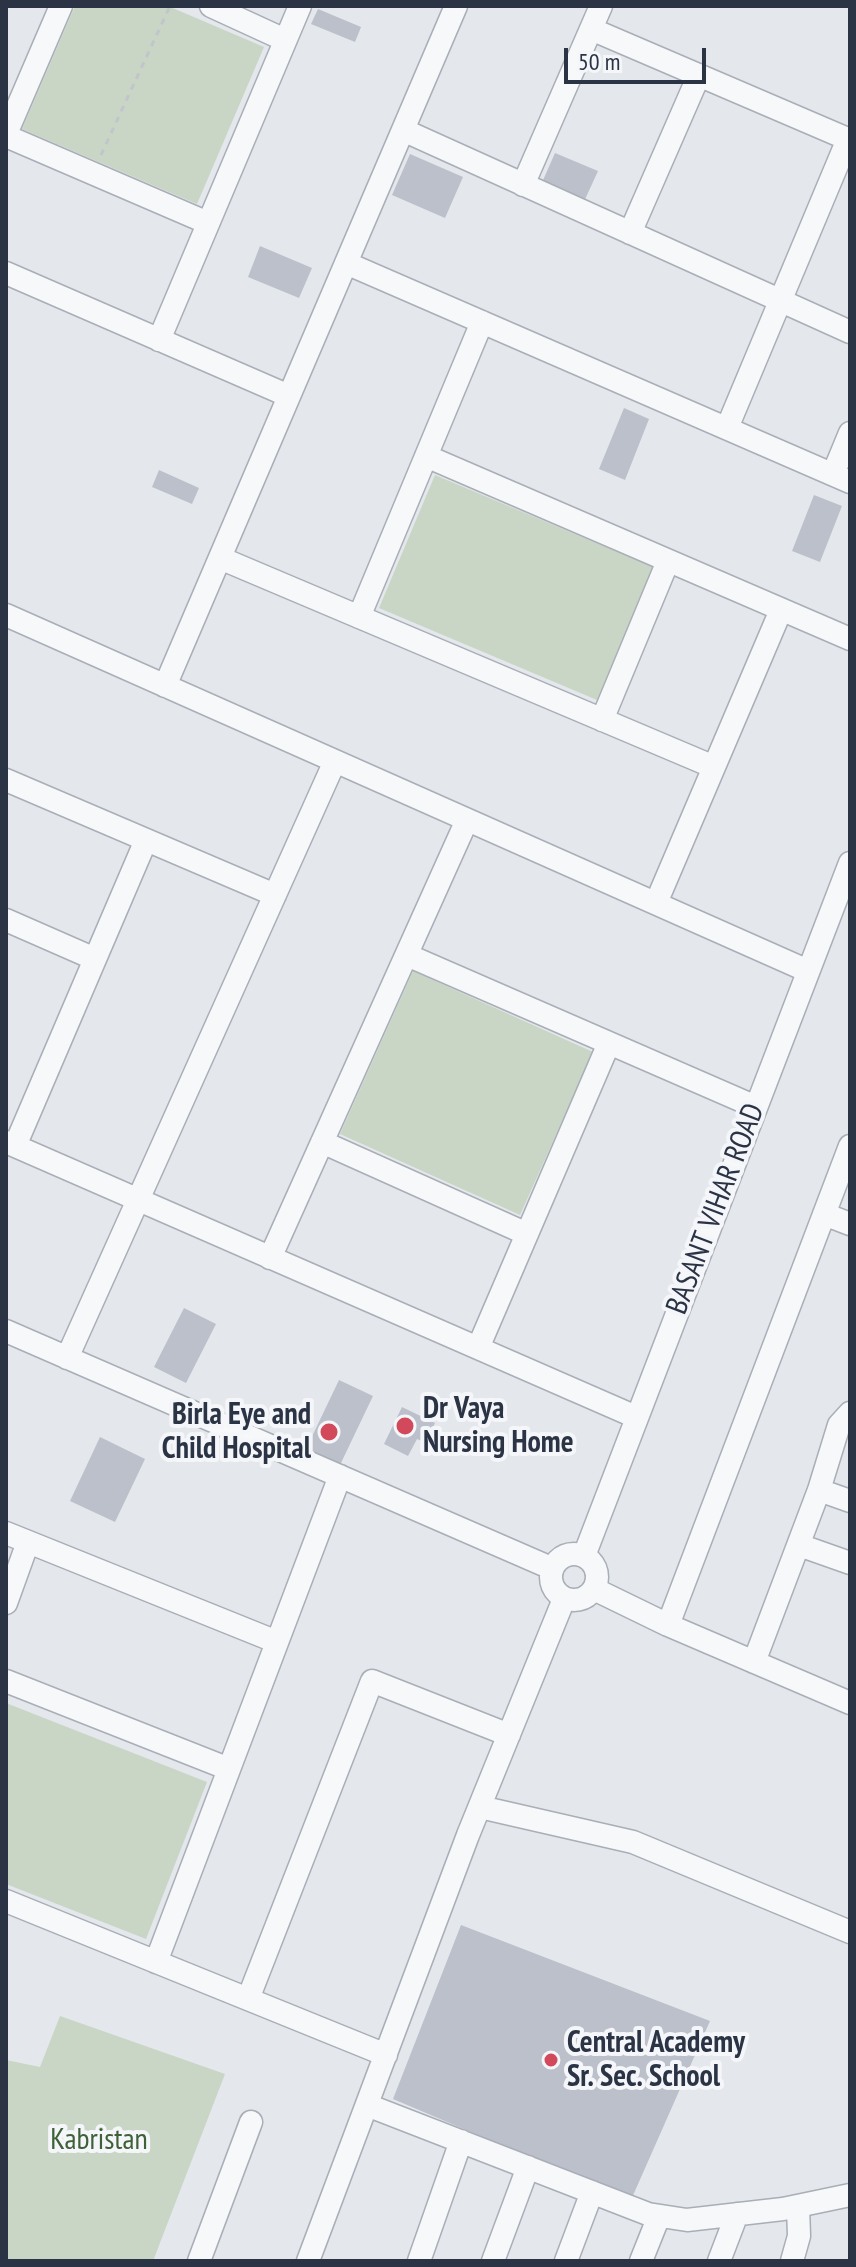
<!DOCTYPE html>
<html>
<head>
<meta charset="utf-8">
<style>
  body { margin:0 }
  #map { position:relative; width:856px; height:2267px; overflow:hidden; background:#e4e7ec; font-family:"PT Sans Narrow",sans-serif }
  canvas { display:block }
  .frame { position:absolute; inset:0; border:8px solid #2b3445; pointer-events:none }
  .scale { position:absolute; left:564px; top:48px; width:142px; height:36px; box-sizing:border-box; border:4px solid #2b3445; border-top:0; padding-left:10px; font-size:24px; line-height:28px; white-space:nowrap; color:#2b3445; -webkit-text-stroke:6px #f4f6f9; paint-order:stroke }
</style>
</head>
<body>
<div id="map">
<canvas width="856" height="2267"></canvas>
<div class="frame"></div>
<div class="scale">50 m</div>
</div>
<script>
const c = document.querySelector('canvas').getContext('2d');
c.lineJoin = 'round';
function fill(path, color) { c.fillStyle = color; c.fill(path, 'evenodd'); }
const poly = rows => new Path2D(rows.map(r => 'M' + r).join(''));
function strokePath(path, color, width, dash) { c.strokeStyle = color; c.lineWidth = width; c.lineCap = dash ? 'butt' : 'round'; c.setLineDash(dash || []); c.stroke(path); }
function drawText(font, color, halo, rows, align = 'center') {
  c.font = font + ' "PT Sans Narrow",sans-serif'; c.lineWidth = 8; c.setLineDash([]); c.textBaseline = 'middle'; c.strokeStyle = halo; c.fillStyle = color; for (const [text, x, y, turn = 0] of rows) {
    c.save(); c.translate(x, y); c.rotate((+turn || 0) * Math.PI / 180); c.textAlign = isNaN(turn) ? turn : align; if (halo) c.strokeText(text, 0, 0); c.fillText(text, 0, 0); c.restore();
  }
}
const green = poly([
  [75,6,168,6,264,47,197,204,22,129],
  [435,475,653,567,597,700,379,608],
  [413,971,593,1052,520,1215,340,1134],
  [6,1703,207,1782,146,1939,6,1884],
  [60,2016,225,2074,153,2261,6,2261,6,2060,40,2067]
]);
const building = poly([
  [318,9,361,27,355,42,311,24],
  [555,153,598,171,582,206,540,187],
  [410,154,463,177,445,218,392,195],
  [260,246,312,268,299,298,248,277],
  [624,408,649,419,625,480,599,469],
  [159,470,199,488,192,504,152,487],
  [814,495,842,506,820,562,792,551],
  [184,1308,216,1324,186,1383,154,1367],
  [339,1380,373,1396,340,1465,306,1449],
  [402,1407,435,1423,426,1443,417,1439,408,1456,384,1444],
  [100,1437,145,1459,115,1522,70,1501],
  [461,1925,710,2021,631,2200,393,2099]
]);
const path = poly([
  [101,155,170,6]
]);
const minor = poly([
  [211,6,285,40],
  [591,29,850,140],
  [403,130,850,332],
  [6,134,61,6],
  [6,136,208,223],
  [523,185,601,6],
  [630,233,699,75],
  [346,263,850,482],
  [6,273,289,396],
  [159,340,300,6],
  [727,428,848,139],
  [426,456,850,639],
  [833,474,850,433],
  [220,558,714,767],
  [6,615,808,971],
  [359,617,482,322],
  [165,686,456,6],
  [602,720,668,561],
  [6,780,275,895],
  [656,903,781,610],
  [6,920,95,959],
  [407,955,756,1107],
  [6,1142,636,1417],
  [322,1142,527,1234],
  [15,1146,146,840],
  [824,1214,850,1224],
  [270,1258,467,820],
  [6,1331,551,1568],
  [478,1348,609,1043],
  [67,1358,335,761],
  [819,1490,850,1501],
  [6,1533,277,1642],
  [799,1545,850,1563],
  '551 1577a23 23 0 1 1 46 0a23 23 0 1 1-46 0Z',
  [584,1556,850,863],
  [594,1589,668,1625,850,1703],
  [6,1603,28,1542],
  [668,1625,850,1146],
  [754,1662,819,1490,839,1425,850,1413],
  [6,1681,229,1769],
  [480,1807,633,1842,850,1932],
  [6,1901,386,2055],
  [156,1962,340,1476],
  [248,1999,372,1681,509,1735],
  [367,2105,648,2214,687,2220,783,2209,850,2195],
  [199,2261,251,2122],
  [308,2261,468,1835,564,1599],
  [419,2261,461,2141],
  [493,2261,528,2167],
  [566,2261,592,2192],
  [641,2261,659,2216],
  [719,2261,737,2214],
  [792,2261,799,2236,798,2206]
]);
const markers = [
  [405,1426,10,"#d1495b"],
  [329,1432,10,"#d1495b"],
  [551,2060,8,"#d1495b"]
];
const streetNames = [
  ["BASANT VIHAR ROAD",716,1209,-69]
];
const poiNames = [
  ["Dr Vaya",423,1409],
  ["Nursing Home",423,1443],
  ["Birla Eye and",311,1415,"right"],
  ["Child Hospital",311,1449,"right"],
  ["Central Academy",567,2043],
  ["Sr. Sec. School",567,2077]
];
const parkNames = [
  ["Kabristan",99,2140]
];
fill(green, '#c9d6c5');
fill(building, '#bbc0ca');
strokePath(minor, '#a9aeb7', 25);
strokePath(path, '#c2c5cb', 3, [6, 6]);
strokePath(minor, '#f7f8fa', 22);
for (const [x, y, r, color] of markers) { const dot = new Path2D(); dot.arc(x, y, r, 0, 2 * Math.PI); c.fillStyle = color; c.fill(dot); strokePath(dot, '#f4f6f9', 3); }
drawText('30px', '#2b3445', '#f4f6f9', streetNames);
drawText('bold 30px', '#2b3445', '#f4f6f9', poiNames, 'left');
drawText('30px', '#3f6138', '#f4f6f9', parkNames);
</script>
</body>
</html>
